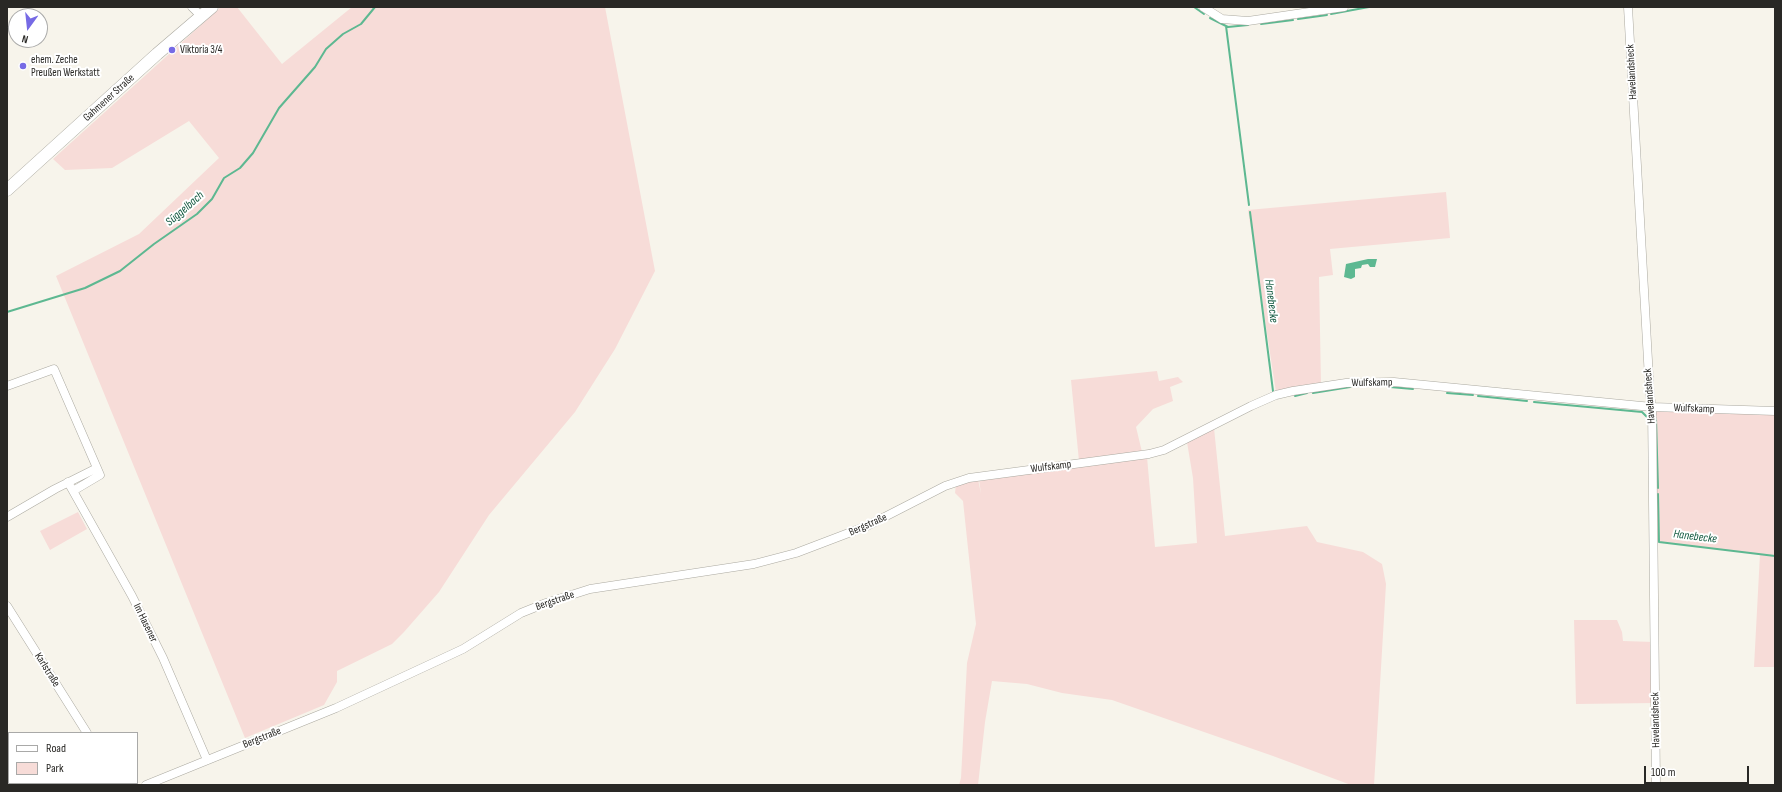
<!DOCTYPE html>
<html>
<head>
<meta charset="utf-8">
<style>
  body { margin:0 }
  #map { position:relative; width:1782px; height:792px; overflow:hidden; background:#f7f4eb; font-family:"Sofia Sans Condensed",sans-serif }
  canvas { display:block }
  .frame { position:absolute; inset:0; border:8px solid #292825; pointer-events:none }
  .legend { position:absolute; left:8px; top:732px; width:130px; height:52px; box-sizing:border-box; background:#fff; border:1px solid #a9a9a8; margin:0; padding:5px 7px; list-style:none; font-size:12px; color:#292825 }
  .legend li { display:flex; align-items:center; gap:8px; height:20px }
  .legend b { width:20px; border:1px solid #a9a9a8 }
  .north { position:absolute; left:8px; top:8px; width:40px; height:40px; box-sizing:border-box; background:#fff; border:1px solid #a9a9a8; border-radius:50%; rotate:195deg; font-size:11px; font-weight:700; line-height:16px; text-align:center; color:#292825 }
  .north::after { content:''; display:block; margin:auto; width:14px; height:18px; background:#766ae5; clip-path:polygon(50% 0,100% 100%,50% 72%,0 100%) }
  .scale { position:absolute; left:1644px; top:766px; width:105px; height:18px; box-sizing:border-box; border:2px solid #292825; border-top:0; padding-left:5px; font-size:12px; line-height:14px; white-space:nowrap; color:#292825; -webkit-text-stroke:3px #fff; paint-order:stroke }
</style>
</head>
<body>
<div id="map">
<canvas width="1782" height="792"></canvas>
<div class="frame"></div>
<ul class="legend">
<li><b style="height:5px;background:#fff"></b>Road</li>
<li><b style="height:11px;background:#f7dcd8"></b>Park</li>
</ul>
<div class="north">N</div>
<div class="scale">100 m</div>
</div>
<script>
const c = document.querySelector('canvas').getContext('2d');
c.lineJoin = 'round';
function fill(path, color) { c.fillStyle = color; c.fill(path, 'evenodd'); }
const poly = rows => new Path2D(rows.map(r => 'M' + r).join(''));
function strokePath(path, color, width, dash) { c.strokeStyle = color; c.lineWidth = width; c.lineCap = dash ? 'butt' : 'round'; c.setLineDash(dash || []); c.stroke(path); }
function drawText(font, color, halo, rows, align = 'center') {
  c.font = font + ' "Sofia Sans Condensed",sans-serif'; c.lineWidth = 4; c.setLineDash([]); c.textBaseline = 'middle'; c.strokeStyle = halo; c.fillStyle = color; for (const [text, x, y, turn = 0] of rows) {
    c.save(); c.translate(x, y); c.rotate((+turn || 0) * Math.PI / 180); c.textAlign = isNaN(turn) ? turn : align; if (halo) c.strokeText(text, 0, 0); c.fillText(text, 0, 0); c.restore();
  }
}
const green = poly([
  [221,7,237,7,282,64,352,7,605,7,655,271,615,349,575,412,489,515,439,592,404,632,392,644,337,671,337,682,324,705,245,738,56,276,139,234,219,158,189,121,112,168,65,170,53,159],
  [1446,192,1450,238,1330,249,1333,275,1319,277,1321,384,1276,392,1248,210],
  [1157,371,1159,381,1178,377,1183,382,1170,387,1173,401,1153,409,1136,427,1142,452,1079,461,1071,380],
  [1655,411,1775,414,1775,667,1754,667,1760,554,1654,541],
  [1214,428,1225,536,1307,526,1317,542,1363,552,1382,564,1386,584,1374,785,1351,785,1273,756,1112,700,1062,693,1027,684,992,681,985,722,978,785,959,785,961,778,967,663,976,624,963,501,955,493,956,484,978,479,981,494,979,479,1147,457,1155,547,1197,543,1193,478,1187,442],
  [78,512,87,529,50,550,40,531],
  [1574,620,1617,620,1622,632,1623,641,1654,642,1655,703,1576,704]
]);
const water = poly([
  [1368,259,1377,259,1375,267,1370,267,1368,264,1362,265,1361,268,1355,269,1355,277,1351,279,1344,277,1346,264]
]);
const stream = poly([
  [1194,7,1204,14],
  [1331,14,1369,7],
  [1210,18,1228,27,1248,25],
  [1298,19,1327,15],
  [1261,24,1293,20],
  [1226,26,1249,205],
  [1250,212,1273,391],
  [7,312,85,288,120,271,154,244,197,214,212,199,224,178,240,168,253,153,279,108,315,67,326,49,343,34,361,24,375,7],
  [1390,387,1413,389],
  [1313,393,1350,387],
  [1447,393,1473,395],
  [1295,396,1307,393],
  [1478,396,1527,401],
  [1534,402,1642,412,1649,419],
  [1656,419,1658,488],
  [1658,494,1659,542,1775,556]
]);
const street = poly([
  [192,7,201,16],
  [1203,7,1222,19,1248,21,1344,7],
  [1628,7,1650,396,1652,407,1656,785],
  [7,386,54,369,97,468,55,489,7,517],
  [68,482,132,596,163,658,207,760],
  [73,491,100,475,97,468],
  [7,606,87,733],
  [122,783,124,785],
  [146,785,336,708,463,649,521,613,546,603,590,589,754,564,796,553,867,526,945,486,969,478,1149,454,1164,450,1251,406,1276,395,1293,391,1346,383,1394,382,1652,407,1775,411]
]);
const secondary = poly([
  [7,190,157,54,212,7]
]);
const markers = [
  [172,50,4,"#766ae5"],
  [23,66,4,"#766ae5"]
];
const poiNames = [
  ["Viktoria 3/4",180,50],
  ["ehem. Zeche",31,60],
  ["Preußen Werkstatt",31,73]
];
const streetNames = [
  ["Havelandsheck",1632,72,-93],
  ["Gahmener Straße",109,98,-42],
  ["Wulfskamp",1372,383,-1],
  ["Havelandsheck",1650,396,-94],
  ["Wulfskamp",1694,409,2],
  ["Wulfskamp",1051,467,-7],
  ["Bergstraße",868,525,-24],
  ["Bergstraße",555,601,-19],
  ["Im Hasener",145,623,64],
  ["Karlstraße",47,670,58],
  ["Havelandsheck",1656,720,-91],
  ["Bergstraße",262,738,-22]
];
const waterNames = [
  ["Süggelbach",185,209,-41],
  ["Hanebecke",1271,301,83],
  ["Hanebecke",1695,537,7]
];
fill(green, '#f7dcd8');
fill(water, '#5db891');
strokePath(stream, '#5db891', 2);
strokePath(street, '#aba9a0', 9);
strokePath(secondary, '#aba9a0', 13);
strokePath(street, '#fff', 8);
strokePath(secondary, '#fff', 12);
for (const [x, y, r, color] of markers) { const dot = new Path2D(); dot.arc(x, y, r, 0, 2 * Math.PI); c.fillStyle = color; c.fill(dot); strokePath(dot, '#fff', 1.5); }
drawText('11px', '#292825', '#fff', poiNames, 'left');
drawText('11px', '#292825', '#fff', streetNames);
drawText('italic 12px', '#0f583e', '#fff', waterNames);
</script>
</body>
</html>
